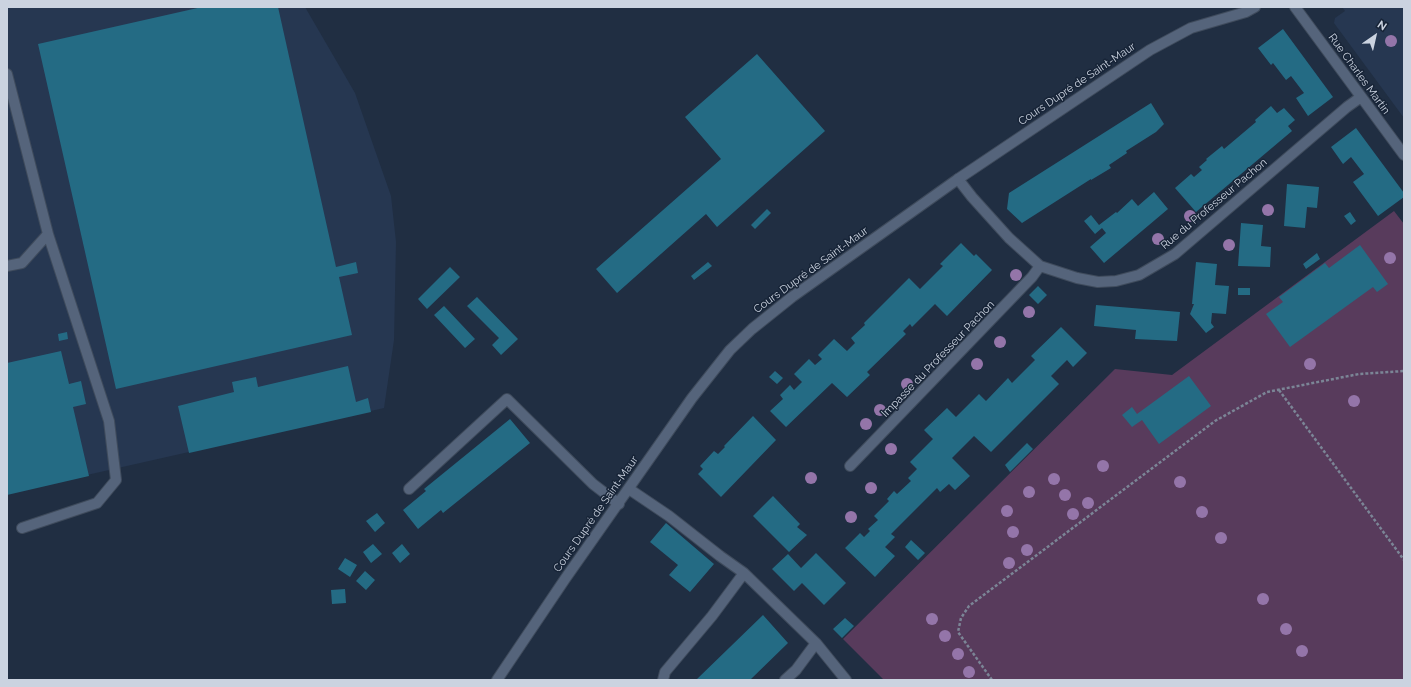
<!DOCTYPE html>
<html>
<head>
<meta charset="utf-8">
<style>
  body { margin:0 }
  #map { position:relative; width:1411px; height:687px; overflow:hidden; background:#202e42; font-family:Raleway,sans-serif }
  canvas { display:block }
  .frame { position:absolute; inset:0; border:8px solid #cbd3e0; pointer-events:none }
  .north { position:absolute; left:1355px; top:16px; width:40px; height:40px; -webkit-text-stroke:3px #172437; paint-order:stroke; rotate:34deg; font-size:11px; font-weight:700; line-height:16px; text-align:center; color:#cbd3e0 }
  .north::after { content:''; display:block; margin:auto; width:14px; height:18px; background:#cbd3e0; clip-path:polygon(50% 0,100% 100%,50% 72%,0 100%) }
</style>
</head>
<body>
<div id="map">
<canvas width="1411" height="687"></canvas>
<div class="frame"></div>
<div class="north">N</div>
</div>
<script>
const c = document.querySelector('canvas').getContext('2d');
c.lineJoin = 'round';
function fill(path, color) { c.fillStyle = color; c.fill(path, 'evenodd'); }
const poly = rows => new Path2D(rows.map(r => 'M' + r).join(''));
function strokePath(path, color, width, dash) { c.strokeStyle = color; c.lineWidth = width; c.lineCap = dash ? 'butt' : 'round'; c.setLineDash(dash || []); c.stroke(path); }
function drawText(font, color, halo, rows, align = 'center') {
  c.font = font + ' Raleway,sans-serif'; c.lineWidth = 3; c.setLineDash([]); c.textBaseline = 'middle'; c.strokeStyle = halo; c.fillStyle = color; for (const [text, x, y, turn = 0] of rows) {
    c.save(); c.translate(x, y); c.rotate((+turn || 0) * Math.PI / 180); c.textAlign = isNaN(turn) ? turn : align; if (halo) c.strokeText(text, 0, 0); c.fillText(text, 0, 0); c.restore();
  }
}
const built = poly([
  [7,7,305,7,355,93,391,196,396,242,394,340,384,408,7,493],
  [1342,7,1404,7,1404,118,1334,23,1335,18,1345,11]
]);
const green = poly([
  [1394,211,1404,224,1404,680,884,680,843,639,1115,369,1172,375]
]);
const building = poly([
  [202,7,278,7,336,267,356,262,358,273,339,277,352,335,116,389,38,44],
  [1283,29,1333,97,1308,116,1296,98,1304,93,1291,76,1286,80,1273,63,1271,65,1258,48],
  [757,54,825,131,717,227,706,214,617,293,596,269,721,159,685,117],
  [1151,103,1164,124,1156,132,1126,151,1127,153,1109,165,1111,168,1091,180,1091,179,1022,223,1007,209,1009,193],
  [1271,106,1277,113,1284,108,1295,120,1288,126,1292,131,1196,212,1175,188,1191,174,1194,177,1202,170,1199,167,1207,160,1206,159,1222,146,1224,149,1256,122,1255,120],
  [1356,128,1404,193,1404,197,1378,216,1353,182,1364,174,1351,157,1343,164,1331,147],
  [1287,184,1319,187,1317,208,1307,207,1305,228,1284,226],
  [1154,192,1168,209,1104,263,1090,247,1106,233,1102,228,1095,234,1084,221,1091,215,1099,225,1116,212,1117,213,1132,199,1138,206],
  [767,209,771,213,755,229,751,225],
  [1350,212,1356,221,1351,225,1344,216],
  [1241,223,1263,225,1261,246,1271,247,1270,267,1238,266],
  [961,243,974,256,976,254,992,270,947,316,935,304,912,327,910,324,903,331,906,334,867,372,870,375,847,397,832,383,786,427,770,411,783,399,780,395,790,385,794,390,802,382,794,374,809,359,815,365,822,359,818,355,834,339,847,351,855,343,851,338,865,325,864,323,909,278,920,289,943,266,940,264],
  [1360,245,1388,284,1377,292,1373,287,1290,347,1266,314,1283,302,1279,297,1325,263,1329,268],
  [1317,253,1320,259,1306,269,1303,264],
  [708,262,712,266,694,280,691,276],
  [1196,262,1217,264,1215,285,1229,286,1226,314,1212,313,1211,323,1214,327,1206,333,1190,314,1194,304,1192,304],
  [450,267,460,277,427,309,418,299],
  [1038,286,1047,295,1038,304,1029,295],
  [1238,288,1250,288,1250,295,1238,295],
  [477,297,518,339,501,355,492,345,499,338,467,306],
  [1096,305,1180,312,1177,341,1135,339,1136,330,1094,326],
  [444,306,475,339,465,348,434,315],
  [1061,327,1087,353,1073,367,1067,360,1051,376,1059,384,991,452,974,436,952,458,970,476,955,490,949,484,940,492,937,488,891,534,895,537,885,547,895,556,875,577,845,548,860,533,864,537,870,531,868,529,878,520,874,516,889,501,887,499,894,491,897,494,911,481,908,478,917,469,910,462,933,439,924,430,947,408,956,417,979,394,986,401,1008,378,1012,383,1035,360,1031,356],
  [67,332,68,339,59,341,58,334],
  [61,351,69,384,81,381,86,404,73,407,89,476,7,495,7,363],
  [348,366,356,402,368,398,371,412,189,453,178,406,234,392,232,382,256,377,258,387],
  [775,371,783,378,777,384,769,377],
  [1189,376,1211,406,1159,444,1142,420,1132,427,1122,415,1132,407,1137,414],
  [753,416,776,440,721,497,698,474,703,469,700,466,714,451,718,454,725,447,724,446],
  [510,419,530,443,443,513,441,510,418,529,403,510,426,491,424,489],
  [1027,443,1033,449,1010,472,1005,465],
  [773,496,800,524,797,527,807,535,789,552,753,516],
  [377,513,385,523,375,532,366,521],
  [666,523,714,564,690,592,669,575,678,565,650,542],
  [911,540,925,553,918,560,905,547],
  [373,544,382,554,371,563,363,552],
  [402,544,410,554,400,563,392,553],
  [816,553,846,583,824,605,802,583,794,591,772,569,788,554,801,568],
  [345,558,357,565,350,577,338,569],
  [365,571,375,580,366,590,356,581],
  [345,589,346,603,332,604,331,590],
  [763,615,788,643,750,680,696,680],
  [845,618,854,626,842,638,833,629]
]);
const path = poly([
  [1279,390,1404,560],
  [992,680,958,632,961,618,969,606,1215,421,1267,392,1359,374,1404,371]
]);
const service = poly([
  [7,74,48,234,22,263,7,266],
  [409,489,507,399,593,484,619,504],
  [629,489,669,516,720,556,744,573,816,643,846,680],
  [22,528,97,503,116,480,109,421,48,234],
  [663,680,665,672,712,616,744,573],
  [785,680,796,670,816,643]
]);
const minor = poly([
  [1295,7,1404,155],
  [958,179,972,197,1009,238,1040,266,1077,278,1098,282,1116,281,1139,275,1175,254,1347,107,1361,97],
  [850,466,1032,277,1040,266]
]);
const tertiary = poly([
  [497,680,565,579,692,398,730,350,752,329,792,297,958,179,1150,50,1191,28,1246,12,1255,7]
]);
const trees = [
  [1391,41],
  [1268,210],
  [1190,216],
  [1158,239],
  [1229,245],
  [1390,258],
  [1016,275],
  [1029,312],
  [1000,342],
  [977,364],
  [1310,364],
  [907,384],
  [1354,401],
  [880,410],
  [866,424],
  [891,449],
  [1103,466],
  [811,478],
  [1054,479],
  [1180,482],
  [871,488],
  [1029,492],
  [1065,495],
  [1088,503],
  [1007,511],
  [1202,512],
  [1073,514],
  [851,517],
  [1013,532],
  [1221,538],
  [1027,550],
  [1009,563],
  [1263,599],
  [932,619],
  [1286,629],
  [945,636],
  [1302,651],
  [958,654],
  [969,672]
];
const streetNames = [
  ["Rue Charles Martin",1359,74,54],
  ["Cours Dupré de Saint-Maur",1077,84,-34],
  ["Rue du Professeur Pachon",1214,204,-40],
  ["Cours Dupré de Saint-Maur",811,270,-36],
  ["Impasse du Professeur Pachon",938,359,-46],
  ["Cours Dupré de Saint-Maur",596,514,-55]
];
fill(built, '#263751');
fill(green, '#583b5c');
fill(building, '#246b84');
strokePath(service, '#3f4b5c', 12);
strokePath(minor, '#3f4b5c', 12);
strokePath(tertiary, '#3f4b5c', 12);
strokePath(path, '#7b8596', 2.5, [3, 2]);
strokePath(service, '#55647b', 10);
strokePath(minor, '#55647b', 10);
strokePath(tertiary, '#55647b', 10);
c.fillStyle = '#9475a9';
for (const [x, y] of trees) { c.beginPath(); c.arc(x, y, 6, 0, 2 * Math.PI); c.fill(); }
drawText('11px', '#cbd3e0', '#172437', streetNames);
</script>
</body>
</html>
